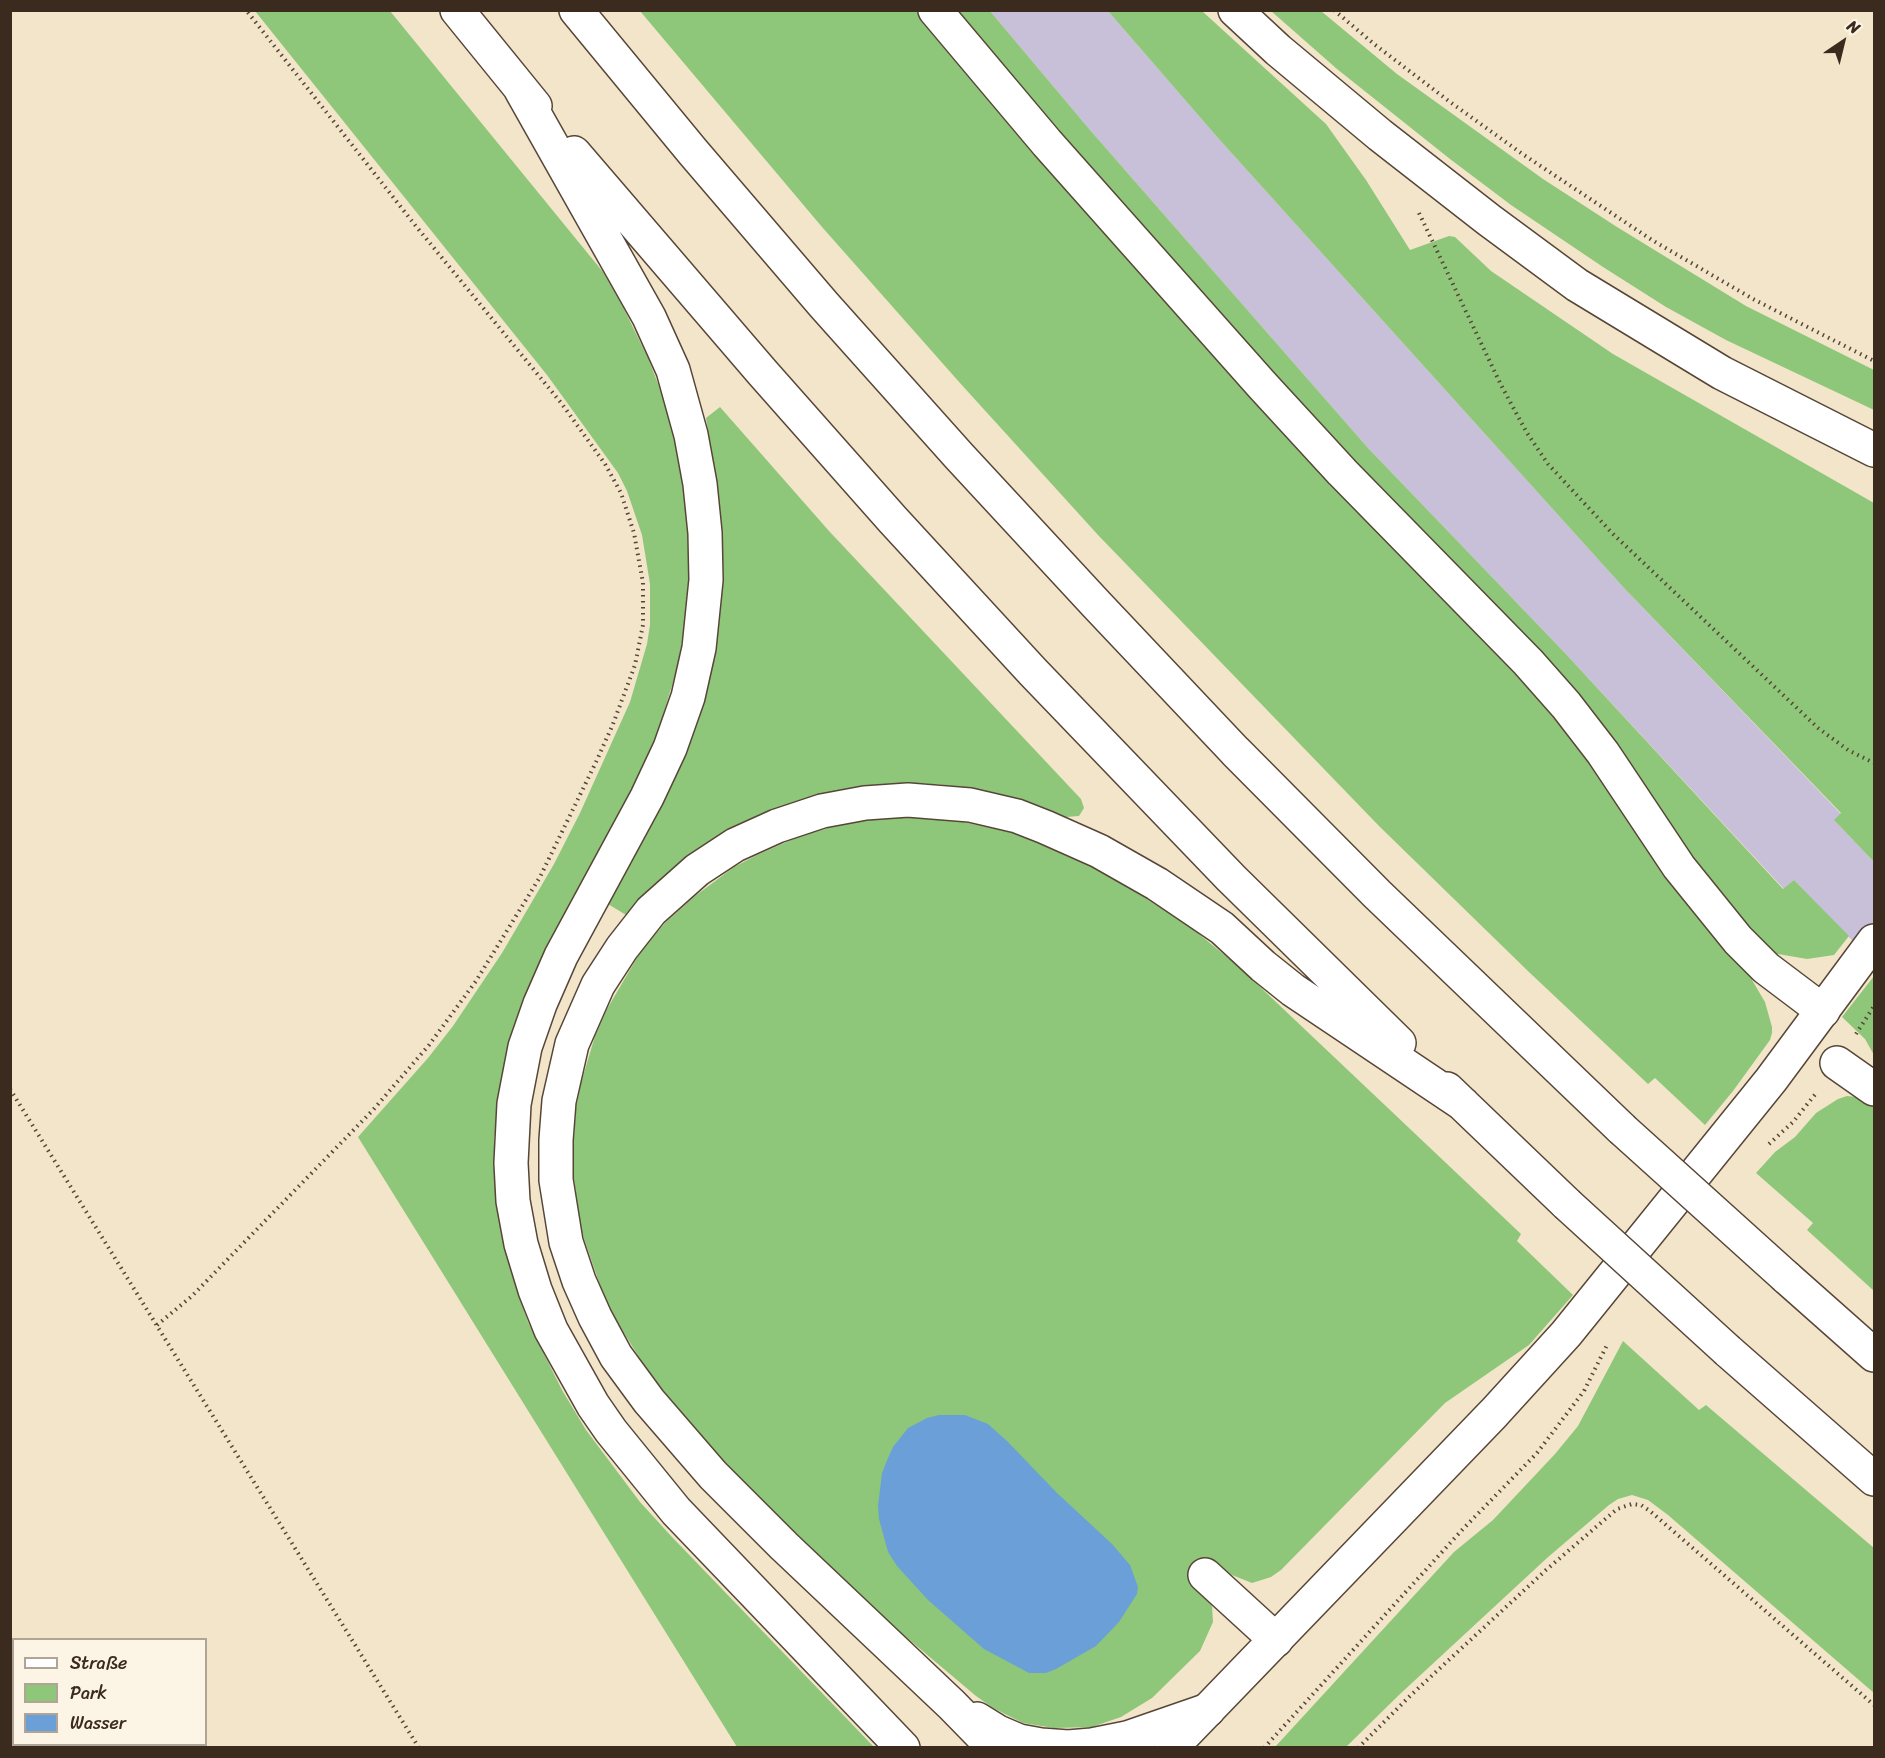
<!DOCTYPE html>
<html>
<head>
<meta charset="utf-8">
<style>
  body { margin:0 }
  #map { position:relative; width:1885px; height:1758px; overflow:hidden; background:#f3e5c9; font-family:Sriracha,sans-serif }
  canvas { display:block }
  .frame { position:absolute; inset:0; border:12px solid #3b2a1e; pointer-events:none }
  .legend { position:absolute; left:12px; top:1638px; width:195px; height:108px; box-sizing:border-box; background:#fcf5e5; border:2px solid #afa495; margin:0; padding:8px 10px; list-style:none; font-size:18px; color:#3b2a1e }
  .legend li { display:flex; align-items:center; gap:12px; height:30px }
  .legend b { width:30px; border:2px solid #afa495 }
  .north { position:absolute; left:1813px; top:12px; width:60px; height:60px; -webkit-text-stroke:4px #fcf5e5; paint-order:stroke; rotate:35deg; font-size:16px; font-weight:700; line-height:24px; text-align:center; color:#3b2a1e }
  .north::after { content:''; display:block; margin:auto; width:21px; height:27px; background:#3b2a1e; clip-path:polygon(50% 0,100% 100%,50% 72%,0 100%) }
</style>
</head>
<body>
<div id="map">
<canvas width="1885" height="1758"></canvas>
<div class="frame"></div>
<ul class="legend">
<li><b style="height:8px;background:#fff"></b>Straße</li>
<li><b style="height:16px;background:#8ec77a"></b>Park</li>
<li><b style="height:16px;background:#6b9fd7"></b>Wasser</li>
</ul>
<div class="north">N</div>
</div>
<script>
const c = document.querySelector('canvas').getContext('2d');
c.lineJoin = 'round';
function fill(path, color) { c.fillStyle = color; c.fill(path, 'evenodd'); }
const poly = rows => new Path2D(rows.map(r => 'M' + r).join(''));
function strokePath(path, color, width, dash) { c.strokeStyle = color; c.lineWidth = width; c.lineCap = dash ? 'butt' : 'round'; c.setLineDash(dash || []); c.stroke(path); }
const industrial = poly([
  [990,11,1108,11,1218,138,1624,588,1841,814,1835,821,1874,862,1874,963,1794,880,1784,889,1564,652,1368,448,1090,130]
]);
const green = poly([
  [255,11,390,11,603,272,624,309,648,358,662,394,672,429,686,503,689,573,683,636,676,672,657,735,629,796,549,943,536,972,508,1052,500,1086,494,1141,494,1165,500,1226,517,1291,528,1322,562,1390,586,1430,640,1502,672,1537,874,1747,737,1747,358,1137,428,1058,453,1026,502,953,554,864,580,813,630,702,647,644,650,625,650,584,642,535,627,491,618,473,547,375],
  [640,11,990,11,1090,130,1368,448,1564,652,1783,889,1794,880,1849,936,1834,955,1807,959,1778,954,1752,980,1765,1002,1772,1027,1772,1033,1770,1040,1733,1091,1705,1125,1655,1078,1648,1084,1530,973,1379,826,1098,535,960,383,822,227],
  [1108,11,1202,11,1326,124,1366,180,1410,250,1449,236,1455,237,1491,271,1613,354,1874,503,1874,862,1834,820,1841,813,1624,588,1218,138],
  [1271,11,1321,11,1397,74,1543,179,1617,227,1746,306,1874,370,1874,410,1726,340,1666,307,1603,267,1511,205,1450,159,1337,69],
  [720,407,829,531,1081,799,1084,808,1079,816,1066,817,1004,796,945,785,918,783,852,788,824,793,773,810,693,854,649,890,626,915,608,904,658,813,685,757,700,716,711,673,722,593,723,552,720,509,706,418],
  [912,817,963,822,1009,832,1035,840,1112,876,1194,930,1239,967,1521,1234,1517,1241,1573,1295,1529,1345,1445,1403,1281,1570,1271,1577,1252,1583,1232,1575,1213,1561,1208,1597,1212,1606,1213,1622,1200,1651,1152,1698,1121,1717,1092,1727,1054,1728,1023,1723,993,1708,976,1696,887,1621,779,1517,715,1452,656,1384,617,1322,603,1294,581,1230,574,1180,573,1154,576,1108,581,1083,595,1036,607,1009,641,951,664,924,695,896,734,867,757,855,800,836,839,825,866,820],
  [1874,976,1874,1055,1865,1039,1842,1017],
  [1847,1096,1857,1097,1874,1103,1874,1291,1807,1230,1813,1223,1756,1173,1775,1152,1795,1137,1816,1113,1838,1099],
  [1623,1341,1699,1410,1706,1405,1874,1548,1874,1693,1668,1515,1648,1500,1632,1495,1618,1499,1609,1505,1547,1558,1399,1695,1346,1747,1275,1747,1454,1552,1493,1520,1555,1454,1578,1426]
]);
const water = poly([
  [939,1415,965,1415,988,1424,1008,1442,1057,1493,1112,1544,1130,1565,1138,1587,1137,1594,1119,1622,1096,1646,1056,1669,1046,1673,1029,1673,984,1649,928,1600,897,1566,888,1552,879,1519,878,1506,882,1473,888,1458,893,1447,908,1428,927,1418]
]);
const path = poly([
  [1334,10,1374,44,1450,102,1521,153,1652,240,1753,299,1874,361],
  [1419,213,1501,385,1527,433,1548,464,1612,533,1818,728,1848,750,1874,763],
  [1856,1034,1874,1006],
  [10,1089,419,1748],
  [1769,1144,1793,1122,1817,1092],
  [157,1325,192,1296,373,1110,429,1045,476,981,540,877,597,760,613,724,635,665,643,625,643,583,634,533,621,493,605,464,562,404,415,225,246,10],
  [1264,1748,1462,1530,1537,1453,1584,1391,1608,1343],
  [1358,1748,1411,1695,1546,1570,1617,1509,1632,1504,1641,1505,1650,1511,1874,1705]
]);
const minor = poly([
  [935,10,1047,143,1262,385,1342,472,1528,662,1566,705,1603,753,1679,867,1738,940,1766,968,1823,1011],
  [1837,1063,1874,1089],
  [1205,1575,1276,1640]
]);
const major = poly([
  [1235,10,1278,50,1380,135,1489,220,1577,285,1722,373,1874,450],
  [1171,1748,1494,1413,1566,1334,1771,1080,1874,941]
]);
const highway = poly([
  [457,10,535,106],
  [576,10,693,152,824,305,959,456,1097,605,1235,751,1377,894,1622,1129],
  [521,90,649,317,673,370,691,435,700,484,705,533,706,580,699,648,688,697,670,748,647,797,561,956,540,1004,525,1047,514,1104,511,1163,513,1201,521,1244,535,1290,551,1330,593,1405,611,1431,676,1511,903,1748],
  [574,153,762,372,893,520,1033,672,1231,878,1399,1043],
  [1447,1089,1567,1204],
  [1786,1277,1874,1355],
  [1728,1351,1874,1479],
  [977,1719,998,1732,1019,1741,1041,1745,1068,1747,1092,1745,1127,1738,1208,1710],
  [994,1748,952,1705,784,1546,713,1475,649,1401,616,1356,595,1317,579,1281,566,1242,556,1180,556,1140,559,1101,572,1044,598,985,622,948,651,911,697,870,735,845,777,826,822,811,865,803,908,800,970,805,1017,816,1045,827,1099,851,1157,884,1222,928,1263,966,1293,990,1463,1104]
]);
const highwayBridge = poly([
  [1622,1129,1786,1277],
  [1567,1204,1728,1351]
]);
fill(industrial, '#c8bfd8');
fill(green, '#8ec77a');
fill(water, '#6b9fd7');
strokePath(minor, '#574638', 36);
strokePath(major, '#574638', 36);
strokePath(highway, '#574638', 36);
strokePath(path, '#574638', 4, [1.5, 4.5]);
strokePath(minor, '#fff', 33);
strokePath(major, '#fff', 33);
strokePath(highway, '#fff', 33);
strokePath(highwayBridge, '#574638', 36, []);
strokePath(highwayBridge, '#fff', 33);
</script>
</body>
</html>
